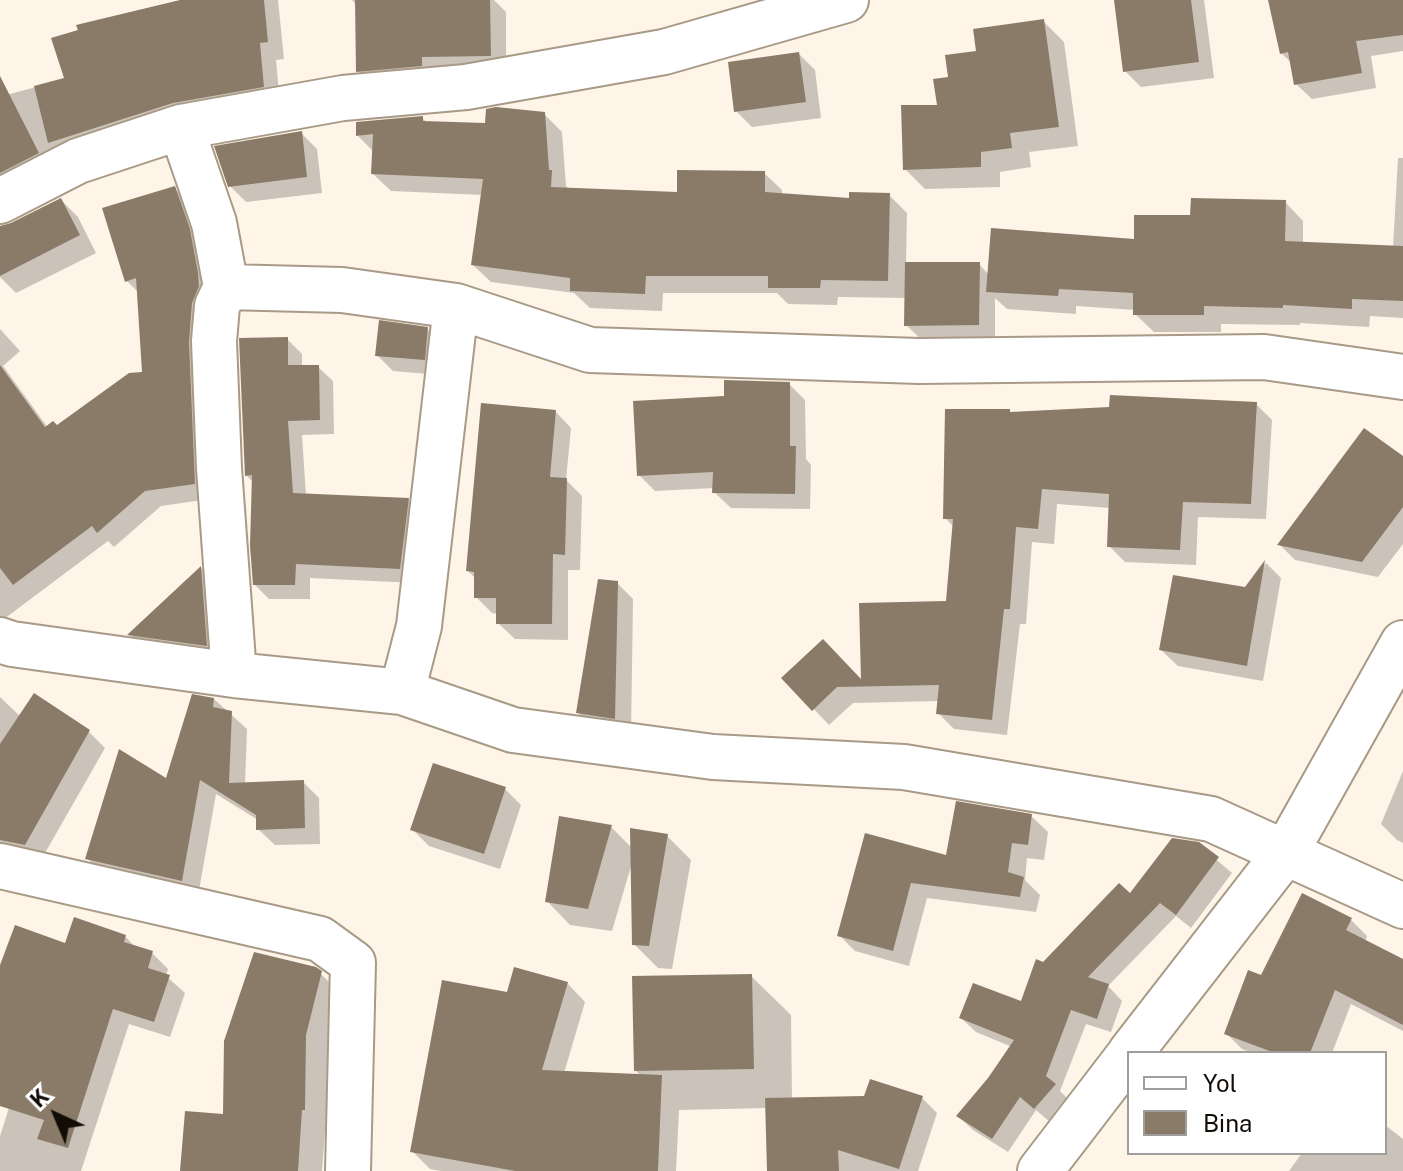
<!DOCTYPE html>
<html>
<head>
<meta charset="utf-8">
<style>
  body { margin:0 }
  #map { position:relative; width:1403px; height:1171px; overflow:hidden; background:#fef4e8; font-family:"Public Sans",sans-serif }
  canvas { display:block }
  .legend { position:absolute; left:1127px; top:1051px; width:260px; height:104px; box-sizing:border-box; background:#fff; border:2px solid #a09e9b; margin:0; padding:10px 14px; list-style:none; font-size:24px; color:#110c06 }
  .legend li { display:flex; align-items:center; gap:16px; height:40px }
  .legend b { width:40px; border:2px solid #a09e9b }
  .north { position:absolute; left:16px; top:1075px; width:80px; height:80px; -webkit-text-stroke:6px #fff; paint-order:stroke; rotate:316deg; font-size:22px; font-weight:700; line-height:32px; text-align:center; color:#110c06 }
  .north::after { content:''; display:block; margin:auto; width:28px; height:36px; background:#110c06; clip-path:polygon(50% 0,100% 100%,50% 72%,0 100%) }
</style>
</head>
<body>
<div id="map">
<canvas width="1403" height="1171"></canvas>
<ul class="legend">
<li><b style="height:10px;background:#fff"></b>Yol</li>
<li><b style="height:22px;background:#897b68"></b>Bina</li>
</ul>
<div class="north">K</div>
</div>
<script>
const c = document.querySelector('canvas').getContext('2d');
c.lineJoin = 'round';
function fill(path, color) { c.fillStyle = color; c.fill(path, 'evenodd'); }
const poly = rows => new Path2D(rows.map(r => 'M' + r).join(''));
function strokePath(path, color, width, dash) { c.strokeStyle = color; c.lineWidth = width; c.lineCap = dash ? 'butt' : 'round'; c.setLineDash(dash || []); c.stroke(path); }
const shadow = poly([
  [189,0,278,0,284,59,276,60,280,104,0,201,0,82,6,95,66,79],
  [352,0,494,0,506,12,506,72,374,87,358,71,357,6],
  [1116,0,1204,0,1214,78,1141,87,1125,71],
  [1270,0,1403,0,1403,51,1371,56,1376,88,1312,99,1296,84,1293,64,1282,54],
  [1044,22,1064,42,1078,146,1029,152,1031,167,1000,172,1000,187,925,189,905,169,939,106,978,53],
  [799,54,815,70,821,118,752,127,736,111],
  [544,114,562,132,566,186,569,190,679,194,764,173,782,190,782,196,851,200,889,195,907,213,906,264,979,264,989,275,1136,241,1192,217,1285,202,1303,221,1303,244,1393,248,1398,158,1403,158,1403,318,1370,316,1369,327,1300,323,1300,325,1221,324,1221,332,1154,332,1135,314,1135,310,1076,306,1076,314,1007,309,995,298,995,341,923,341,906,325,907,298,838,297,837,305,788,304,777,293,663,293,662,311,590,308,574,293,491,282,473,265,483,195,391,191,373,174,374,152,358,136,422,118,428,123,487,125],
  [301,133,317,149,322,193,246,202,230,186],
  [174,188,190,204,205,247,210,499,161,506,114,547,108,541,0,622,0,329,20,351,3,366,51,432,144,373,139,293,127,281],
  [61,200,78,217,96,253,16,293,0,277,0,228,11,225],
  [427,329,444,345,440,375,393,371,377,355],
  [287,339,302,354,302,367,318,367,333,381,334,434,302,435,306,496,408,500,423,515,415,583,310,578,310,599,269,599,254,584,254,483,247,476],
  [789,384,805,400,806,459,811,465,810,509,731,508,714,492,715,488,655,491,639,475],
  [1256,404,1272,420,1266,519,1198,517,1196,565,1125,562,1109,546,1110,508,1057,504,1054,544,1032,542,1026,624,1020,624,1007,735,954,729,938,713,939,701,853,703,829,725,784,678,863,683,948,603,954,527,945,518,1009,411,1012,414],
  [555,411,571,428,566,480,582,496,580,570,568,570,568,640,515,639,498,623,498,614,492,613,476,597,476,579,468,571],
  [1403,459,1403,544,1378,577,1295,560,1279,544],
  [1266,563,1281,578,1263,681,1178,666,1161,650,1246,590],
  [201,568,216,584,222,661,146,650,130,635],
  [617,583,633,599,631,734,594,729,578,713],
  [35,695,89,732,105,748,41,860,26,857,0,842,0,697,21,717],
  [214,699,247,729,245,784,303,782,319,798,320,844,275,845,258,829,258,820,216,794,198,896,103,874,87,858,167,781],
  [1403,771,1403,843,1397,840,1381,824],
  [505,789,521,805,500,869,429,846,413,830],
  [1031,816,1048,832,1044,860,1027,858,1025,880,1040,895,1036,912,927,898,909,966,855,951,839,935,867,836,947,858],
  [611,827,632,848,667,836,691,860,672,969,658,968,634,944,632,863,612,931,570,925,547,901],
  [1198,844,1232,873,1191,928,1176,916,1108,986,1122,1001,1111,1032,1086,1024,1060,1091,1069,1100,1050,1122,1036,1110,1008,1152,973,1130,958,1116,990,1079,1012,1047,976,1032,961,1018,1022,1004,1043,964],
  [1303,896,1351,920,1367,936,1365,942,1403,961,1403,1031,1351,1004,1332,1053,1252,1053,1242,1049,1226,1033,1262,978],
  [125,936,136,948,152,953,168,969,166,976,185,993,170,1037,129,1024,81,1171,0,1171,0,1136,14,1092,0,1086,0,971,66,945],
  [320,973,344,997,328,1060,328,1133,325,1132,322,1171,183,1171,225,1116],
  [751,976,791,1015,792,1100,922,1098,937,1113,918,1171,769,1171,767,1108,679,1110,676,1171,441,1171,430,1169,412,1151,509,994,567,983,585,1002,564,1073,641,1076,636,1071],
  [1385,1125,1403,1139,1403,1171,1289,1171,1302,1153,1385,1153]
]);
const building = poly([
  [180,0,264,0,268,42,260,43,264,87,173,103,48,143,34,86,64,78,51,38,78,30,76,25],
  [355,0,490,0,491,56,422,57,422,66,356,72],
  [1114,0,1191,0,1199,62,1123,72],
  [1268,0,1403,0,1403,35,1356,41,1362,73,1294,85,1288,52,1280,54],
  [1044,19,1059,127,1010,133,1012,148,981,152,981,167,903,170,901,105,937,105,933,79,948,77,945,55,976,51,973,29],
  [799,52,806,102,734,112,728,62],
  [0,76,39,153,0,173],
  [496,107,545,112,549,170,552,170,551,187,677,192,677,170,765,171,765,192,849,198,849,192,890,193,888,281,821,280,820,288,768,288,768,276,646,276,645,294,570,291,570,278,471,265,483,179,371,174,373,134,356,136,356,122,423,116,423,121,485,123,486,109],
  [302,131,307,177,228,187,214,146],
  [175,186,190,229,198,273,199,286,192,303,189,342,195,484,145,491,97,533,92,526,13,585,0,568,0,365,45,427,53,421,57,425,129,373,142,372,136,278,125,282,102,208],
  [61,198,80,235,0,276,0,226,11,223],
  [1191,198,1286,200,1285,241,1403,246,1403,301,1352,299,1352,309,1283,305,1283,308,1204,306,1204,315,1133,315,1133,293,1059,289,1058,296,986,292,991,228,1134,239,1134,215,1190,215],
  [905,262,980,262,979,325,904,326],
  [379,320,428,327,425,360,375,356],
  [288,337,288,365,319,365,320,420,288,421,293,493,409,498,400,569,296,564,295,585,253,585,250,546,252,475,245,476,239,338],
  [724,380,790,382,790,446,796,446,795,494,712,493,713,472,637,476,633,401,724,396],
  [1110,395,1257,402,1251,504,1183,502,1180,550,1107,547,1109,494,1042,489,1038,529,1016,527,1010,609,1004,609,992,720,936,714,939,685,837,687,812,711,781,678,823,639,861,679,859,603,946,601,953,519,943,519,945,409,1010,409,1010,412,1109,407],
  [481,403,556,410,550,477,567,478,565,555,553,554,552,624,496,624,496,598,474,598,474,572,466,571],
  [1364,428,1403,456,1403,507,1362,562,1277,545],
  [1265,560,1247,666,1159,650,1173,575,1245,587],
  [201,566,207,646,127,635],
  [598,579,618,581,615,719,576,713],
  [34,693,90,730,25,845,0,840,0,744],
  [192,694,214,698,213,707,232,711,229,783,304,780,305,828,256,830,256,815,200,780,182,881,85,859,119,749,166,778],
  [433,763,506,787,484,854,410,830],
  [956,801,1032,814,1028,845,1012,843,1008,872,1024,877,1020,897,911,883,893,951,837,936,865,833,946,855],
  [559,816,612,825,588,909,545,902],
  [630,828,668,834,649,946,632,945],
  [1172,838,1199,842,1219,857,1176,915,1160,903,1088,977,1109,984,1097,1019,1071,1010,1046,1076,1056,1084,1034,1109,1020,1097,992,1139,956,1116,988,1078,1014,1040,959,1018,973,983,1021,1001,1036,959,1043,962,1119,883,1130,893],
  [1302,893,1352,918,1346,930,1403,959,1403,1025,1335,990,1310,1053,1275,1053,1224,1034,1248,970,1261,975],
  [74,917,126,935,124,942,153,951,148,968,170,975,154,1022,113,1009,68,1148,37,1139,44,1120,0,1106,0,965,15,925,65,943],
  [254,952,316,967,322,971,306,1035,305,1110,302,1110,298,1171,180,1171,185,1111,223,1114,224,1041],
  [514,967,568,982,542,1070,662,1075,658,1171,515,1171,410,1152,442,980,507,992],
  [752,974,754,1069,634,1071,632,976],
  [870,1079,923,1096,899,1169,838,1150,839,1171,767,1171,765,1098,864,1096]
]);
const minor = poly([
  [181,127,214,223,226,287,217,306,214,341,219,468,234,675],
  [0,201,78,161,181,127,343,98,466,87,664,52,846,0],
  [226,287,342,290,456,306,590,350,919,361,1264,357,1403,377],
  [0,640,12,644,234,675,402,692,513,730,713,757,904,767,1211,819,1403,906],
  [402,692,419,626,456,306],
  [0,866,320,939,353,963,348,1171],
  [1130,1053,1286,852,1403,643],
  [1040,1171,1129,1055]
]);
fill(shadow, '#0003');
fill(building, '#897b68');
strokePath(minor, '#a89a86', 48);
strokePath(minor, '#fff', 44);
</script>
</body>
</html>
